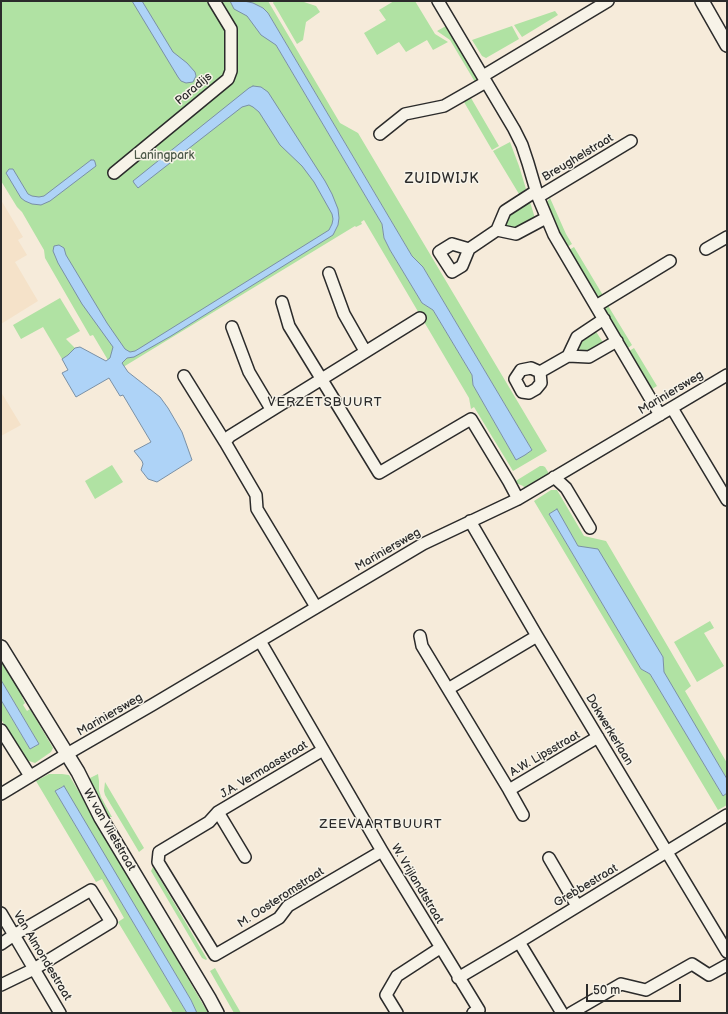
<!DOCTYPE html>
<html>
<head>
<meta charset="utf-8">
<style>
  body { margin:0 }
  #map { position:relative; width:728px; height:1014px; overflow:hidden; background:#f6ebda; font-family:"Balsamiq Sans",sans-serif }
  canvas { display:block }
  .frame { position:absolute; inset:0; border:2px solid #2b2b2b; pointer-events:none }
  .scale { position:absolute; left:586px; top:984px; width:95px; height:18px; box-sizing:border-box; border:2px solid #2b2b2b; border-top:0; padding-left:5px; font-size:12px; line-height:14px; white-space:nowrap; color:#2b2b2b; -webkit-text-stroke:3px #f7f3e8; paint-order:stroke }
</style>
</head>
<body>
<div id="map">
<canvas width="728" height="1014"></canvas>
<div class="frame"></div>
<div class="scale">50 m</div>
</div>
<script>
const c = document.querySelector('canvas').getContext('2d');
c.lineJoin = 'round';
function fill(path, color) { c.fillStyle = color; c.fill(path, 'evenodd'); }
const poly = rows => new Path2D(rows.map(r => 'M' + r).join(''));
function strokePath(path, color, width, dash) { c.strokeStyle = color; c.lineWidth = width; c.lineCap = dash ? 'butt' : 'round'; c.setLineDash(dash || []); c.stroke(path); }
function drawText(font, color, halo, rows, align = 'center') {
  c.font = font + ' "Balsamiq Sans",sans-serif'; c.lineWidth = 3; c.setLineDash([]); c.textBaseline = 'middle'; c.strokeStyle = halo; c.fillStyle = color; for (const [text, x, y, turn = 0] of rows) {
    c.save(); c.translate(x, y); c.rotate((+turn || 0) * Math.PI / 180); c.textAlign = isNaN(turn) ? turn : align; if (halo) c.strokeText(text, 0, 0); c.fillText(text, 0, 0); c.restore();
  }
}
const built = poly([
  [1,200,23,237,18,240,27,255,15,262,38,301,1,324],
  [1,392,21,425,1,436]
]);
const green = poly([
  [1,1,268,1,340,123,358,133,547,451,513,471,474,407,471,409,469,398,364,220,361,222,362,224,356,227,355,226,115,372,93,335,90,336,45,258,44,250,22,212,17,207,1,181],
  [259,6,263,8,268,13,412,256,423,267,532,450,516,460,473,385,472,375,433,310,422,303,390,250,384,238,382,224,276,45,273,42],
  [274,1,301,1,316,6,320,12,306,22,303,40,297,44,275,6,273,3],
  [394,1,415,1,435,34,448,42,433,50,427,40,406,52,399,42,377,55,364,33,386,20,379,10],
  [555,11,558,15,522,37,514,25],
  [446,26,478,80,475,82,450,40,437,31],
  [512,26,519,39,486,58,482,56,472,40],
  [471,98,499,146,492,150,464,102],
  [510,142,519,166,526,189,519,194,493,151],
  [550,198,566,234,572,244,567,247,556,226,546,203],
  [530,202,535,218,514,229,506,227,504,223,506,218,514,211],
  [574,247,604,297,601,299,597,297,569,250],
  [60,298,80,331,66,339,75,348,68,355,62,359,43,327,21,339,13,325],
  [607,304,632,345,628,348,605,309,605,305],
  [595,330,604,344,591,352,581,351,578,346,579,341],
  [634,348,657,386,652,389,629,351],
  [112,465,123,482,95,499,85,481],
  [540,466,543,466,545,467,548,472,548,474,547,475,525,488,523,486,514,482],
  [551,490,557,490,584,536,606,541,691,686,685,691,727,763,727,779,663,672,663,657,578,546,557,510,549,514,641,669,650,674,723,796,727,793,727,805,718,810,534,501],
  [710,621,714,628,704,633,724,666,697,682,674,642],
  [1,659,24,695,22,697,25,703,23,705,27,711,30,709,53,748,51,752,35,763,26,760,1,719,1,700,30,749,39,744,1,680],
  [49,774,62,774,69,775,208,1013,197,1013,191,1000,63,786,55,791,187,1013,173,1013,118,922,124,918,102,879,96,882,36,781],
  [98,774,99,781,99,790,101,797,112,817,111,817,106,816,88,779],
  [105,782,144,848,139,852,105,795,104,791],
  [153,867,207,959,206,960,202,958,151,871],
  [215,968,224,984,241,1013,234,1013,210,971]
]);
const water = poly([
  [132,1,142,1,173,52,187,63,195,72,196,76,193,82,186,83,181,81,178,77,132,1],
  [230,1,244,1,253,3,263,8,268,13,412,256,423,267,532,450,525,455,516,460,473,385,472,375,433,310,422,303,390,250,384,238,382,224,276,45,261,35,247,16,234,9,230,1],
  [253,86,261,87,268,92,325,181,332,194,338,209,339,218,338,225,333,235,171,336,134,357,127,358,122,363,128,372,160,397,168,408,182,432,192,460,157,482,148,479,141,470,143,464,142,461,134,451,151,442,123,395,120,396,109,378,76,397,62,373,68,370,62,359,68,355,75,348,80,347,106,361,110,358,113,347,82,304,58,263,53,251,54,246,59,245,64,248,66,255,107,323,125,349,130,352,135,351,140,348,329,230,332,224,333,219,332,214,314,182,302,166,280,145,259,112,253,107,249,105,242,107,138,188,134,183,133,181,249,88,253,86],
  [91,160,94,160,95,162,96,166,50,201,41,205,32,204,25,201,21,198,6,173,9,169,13,169,28,194,32,196,39,197,44,196,91,160],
  [557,509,578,546,598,549,663,657,664,672,727,779,727,793,723,796,650,674,641,669,549,514,557,509],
  [1,680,39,744,30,749,1,700,1,680],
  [64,786,191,1000,197,1013,187,1013,55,791,64,786]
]);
const minor = poly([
  [438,1,514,129,522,145,528,163,538,197,554,235,660,415],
  [483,76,608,1],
  [380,134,405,114,444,106,486,82],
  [114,173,228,79,231,71,231,29,214,1],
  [536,191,505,211,497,230,516,234,546,218],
  [538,197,631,141],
  [452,244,469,249,462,266,452,272,439,252,452,244],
  [469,249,497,230],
  [706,249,727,237],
  [329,273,344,314,365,351],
  [282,302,289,326,379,473,471,419,509,482,518,499],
  [596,306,670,261],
  [604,319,577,337,568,356,589,357,617,341],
  [232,327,249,372,271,409],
  [531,368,540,372,541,383,536,389,529,393,522,392,515,379,521,370,531,368],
  [540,372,568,356],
  [184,376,225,442,230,436,420,318],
  [672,408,727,500],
  [225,442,256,495,257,509,316,607],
  [554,477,566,488,590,528],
  [470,521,537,636,727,952],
  [420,636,422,646,509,790],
  [260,641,382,851,479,1010,473,1013],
  [448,689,537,636],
  [1,730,30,776],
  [323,750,218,812,209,822,159,852,158,862,215,955,279,918,288,906,382,851],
  [1,794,67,754,152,705,423,544,518,499,727,375],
  [218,812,245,857],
  [523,815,509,790,598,737],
  [549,858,577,906],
  [1,913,60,1013],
  [519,942,562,1013],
  [1,944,14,935,91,890,111,922,34,969,1,985],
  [458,978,519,942,727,815],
  [397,1013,386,995,397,976,440,948],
  [571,1013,621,984,646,990,692,964,709,975,727,965]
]);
const tertiary = poly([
  [702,1,727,45],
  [1,647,78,772,101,818,209,998,217,1013]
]);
const streetNames = [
  ["Paradijs",194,89,-40],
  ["Breughelstraat",578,158,-31],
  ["Mariniersweg",671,393,-31],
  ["Mariniersweg",388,550,-30],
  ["Mariniersweg",110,715,-30],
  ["Dokwerkerlaan",609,730,59],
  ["A.W. Lipsstraat",545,754,-30],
  ["J.A. Vermaasstraat",264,770,-31],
  ["W. van Vlietstraat",109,830,60],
  ["W. Vrijlandtstraat",417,884,59],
  ["Grebbestraat",586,886,-31],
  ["M. Oosteromstraat",281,898,-33],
  ["Van Almondestraat",42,956,59]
];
const parkNames = [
  ["Laningpark",164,156]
];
const neighbourhoodNames = [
  ["VERZETSBUURT",325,403],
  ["ZEEVAARTBUURT",381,825]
];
const quarterNames = [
  ["ZUIDWIJK",442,179]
];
fill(built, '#f5e2c9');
fill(green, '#b0e2a3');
fill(water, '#aed3f7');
strokePath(water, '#7a90a5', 1);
strokePath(minor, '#2b2b2b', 14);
strokePath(tertiary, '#2b2b2b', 16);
strokePath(minor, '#f7f3e8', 11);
strokePath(tertiary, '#f7f3e8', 13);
drawText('12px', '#2b2b2b', '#f7f3e8', streetNames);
drawText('12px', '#4c5949', '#f7f3e8', parkNames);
c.letterSpacing = '1px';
drawText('13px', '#2b2b2b', '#f7f3e8', neighbourhoodNames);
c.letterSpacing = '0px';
c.letterSpacing = '1px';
drawText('14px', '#2b2b2b', '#f7f3e8', quarterNames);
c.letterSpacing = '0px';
</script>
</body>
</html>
